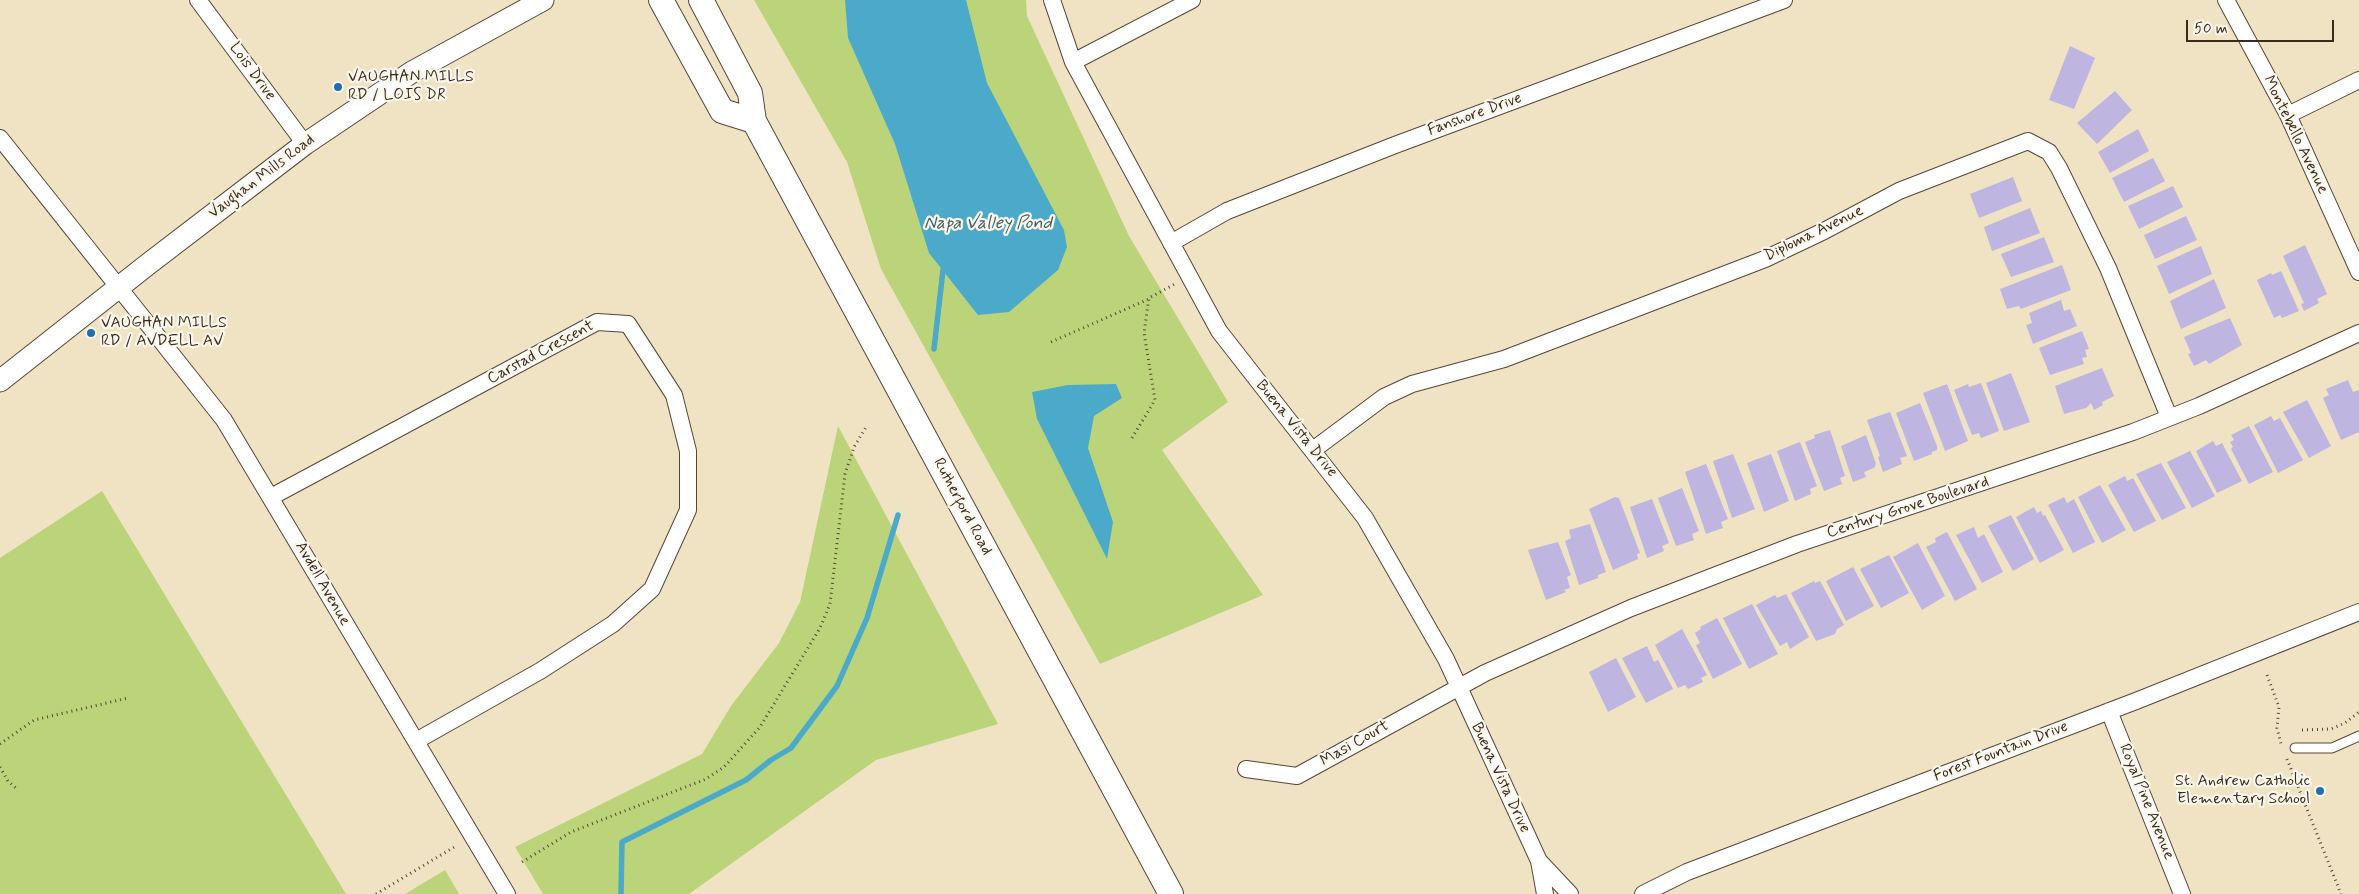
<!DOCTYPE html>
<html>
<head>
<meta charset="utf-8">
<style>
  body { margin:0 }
  #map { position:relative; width:2359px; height:894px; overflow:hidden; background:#efe3c4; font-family:Mynerve,sans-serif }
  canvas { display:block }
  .scale { position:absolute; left:2186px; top:20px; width:148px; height:22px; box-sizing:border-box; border:2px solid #3b2a1e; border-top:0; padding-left:6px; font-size:15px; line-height:18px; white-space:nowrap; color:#3b2a1e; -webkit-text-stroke:4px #fbf7ec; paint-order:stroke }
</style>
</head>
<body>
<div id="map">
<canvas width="2359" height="894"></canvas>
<div class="scale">50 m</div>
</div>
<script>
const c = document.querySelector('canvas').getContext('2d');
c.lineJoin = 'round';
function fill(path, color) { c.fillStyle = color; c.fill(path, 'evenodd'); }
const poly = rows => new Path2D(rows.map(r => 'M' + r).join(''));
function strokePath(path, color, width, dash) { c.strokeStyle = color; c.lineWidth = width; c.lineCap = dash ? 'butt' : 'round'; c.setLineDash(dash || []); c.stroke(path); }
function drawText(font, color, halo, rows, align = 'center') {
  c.font = font + ' Mynerve,sans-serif'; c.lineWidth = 4.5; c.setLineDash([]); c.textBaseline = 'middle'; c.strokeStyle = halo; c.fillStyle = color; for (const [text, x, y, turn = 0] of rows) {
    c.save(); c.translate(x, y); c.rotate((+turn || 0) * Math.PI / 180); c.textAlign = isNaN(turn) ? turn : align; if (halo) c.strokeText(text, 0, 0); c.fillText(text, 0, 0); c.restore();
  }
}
const green = poly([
  [754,0,1026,0,1027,16,1129,236,1228,402,1162,450,1263,595,1100,664,881,269,847,162],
  [838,426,998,724,876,760,689,894,543,894,515,847,702,754,731,706,779,643,800,602],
  [102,491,346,894,0,894,0,558],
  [445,870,459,894,405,894]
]);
const water = poly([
  [845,0,966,0,987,83,1064,230,1067,247,1058,270,1009,312,978,315,929,253,895,144,848,38],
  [1116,384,1122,398,1094,416,1088,448,1113,522,1107,559,1037,419,1032,392,1068,385]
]);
const stream = poly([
  [934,349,943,270],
  [621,894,622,842,746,780,771,760,791,748,837,686,867,618,898,515]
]);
const building = poly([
  [2070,46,2095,58,2074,109,2049,100],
  [2115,91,2132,110,2097,144,2077,123],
  [2138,129,2149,151,2110,173,2098,152],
  [2153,158,2165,181,2124,202,2112,178],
  [2013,177,2022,201,1979,218,1970,194],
  [2173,186,2183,207,2139,229,2128,206],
  [2030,208,2040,233,1992,251,1984,227],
  [2186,216,2197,240,2155,259,2144,235],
  [2044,237,2054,262,2011,277,2001,254],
  [2305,245,2327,294,2317,299,2319,303,2304,311,2301,304,2304,303,2283,256],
  [2201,246,2212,274,2169,294,2157,266],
  [2062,265,2071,290,2021,309,2019,306,2007,309,2000,289],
  [2281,271,2299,311,2282,318,2280,315,2274,318,2257,280,2271,273,2272,275],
  [2214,279,2226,308,2181,329,2170,301],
  [2061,300,2064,311,2070,309,2077,326,2033,344,2026,325,2032,323,2029,313],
  [2230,318,2242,345,2209,364,2206,360,2194,366,2188,354,2191,353,2184,337],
  [2082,331,2089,349,2085,350,2087,357,2082,358,2084,364,2050,375,2039,348],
  [2102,368,2114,396,2102,402,2103,405,2094,410,2091,403,2086,408,2064,414,2055,386],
  [2011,373,2030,422,2004,431,1986,383],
  [2348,380,2353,392,2359,390,2359,432,2341,440,2323,398,2329,395,2326,389],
  [1981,383,1999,431,1981,438,1979,433,1972,435,1954,390,1968,384,1969,387],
  [1947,384,1968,441,1945,451,1923,393],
  [2307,400,2331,446,2309,458,2283,412],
  [1920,403,1937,446,1937,450,1932,452,1932,454,1914,461,1896,413],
  [1890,412,1907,456,1900,458,1902,464,1883,472,1878,457,1880,456,1867,420],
  [2271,416,2274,421,2280,418,2303,460,2278,473,2254,425],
  [2249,426,2273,472,2249,484,2231,449,2233,447,2230,442,2234,440,2231,435],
  [1830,430,1845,476,1840,478,1842,484,1824,491,1805,442,1815,438,1814,435],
  [1866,435,1876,464,1874,468,1864,472,1866,477,1853,482,1841,446],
  [2213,441,2216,446,2222,443,2242,481,2217,493,2196,451],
  [1800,442,1817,486,1810,489,1811,494,1795,501,1777,451],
  [2190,451,2215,496,2192,508,2167,462],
  [1733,454,1755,509,1732,518,1713,461],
  [1771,454,1789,501,1764,512,1747,463],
  [2161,463,2186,508,2162,520,2136,474],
  [1706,464,1728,519,1721,522,1723,528,1706,534,1685,472],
  [2125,476,2127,481,2133,478,2156,521,2134,532,2108,485],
  [2100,485,2126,530,2102,543,2078,497],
  [1682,488,1699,531,1692,534,1694,540,1676,546,1658,498],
  [1615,497,1619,498,1640,553,1637,554,1638,559,1613,570,1589,509],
  [2064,497,2067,503,2074,499,2095,542,2073,553,2048,505],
  [1652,499,1669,543,1662,546,1664,551,1647,558,1630,507],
  [2034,507,2037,513,2041,511,2043,516,2045,515,2064,550,2040,563,2016,517],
  [2011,515,2034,559,2013,571,1988,526],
  [1590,524,1606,572,1598,575,1598,578,1579,585,1565,541,1571,538,1569,530],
  [1974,527,1978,538,1984,534,2003,572,1982,583,1956,535],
  [1947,532,1977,589,1955,601,1926,547,1936,542,1935,538],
  [1558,542,1571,575,1567,577,1570,588,1564,590,1566,592,1546,600,1528,550],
  [1918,543,1945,596,1922,610,1893,557],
  [1889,555,1909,593,1881,608,1860,569],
  [1853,567,1874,606,1846,621,1826,581],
  [1814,581,1815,583,1820,581,1844,625,1837,629,1835,634,1816,641,1791,593],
  [1786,594,1809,637,1790,649,1787,642,1780,646,1756,605,1775,595,1777,598],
  [1752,604,1778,654,1749,669,1723,618],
  [1717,618,1742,664,1713,679,1696,645,1700,643,1695,633,1701,629,1700,627],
  [1682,629,1707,675,1701,678,1703,682,1688,689,1685,685,1678,688,1655,645],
  [1647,646,1654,662,1658,660,1673,689,1646,703,1622,658],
  [1616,658,1636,697,1608,712,1589,672]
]);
const path = poly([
  [1051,342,1149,299],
  [1132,438,1155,400,1144,333,1149,298,1175,284],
  [2267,675,2279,707,2277,728,2281,744],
  [2302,730,2331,729,2345,723,2359,712],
  [0,744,34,720,128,698],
  [2287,759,2341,894],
  [0,767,8,781,17,789],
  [522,862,571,832,706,779,724,767,760,727,820,628,830,604,845,474,854,447,866,427],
  [376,894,456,846]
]);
const service = poly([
  [2295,748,2332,748,2359,736]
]);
const minor = poly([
  [198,0,305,144],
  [1052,0,1073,62,1219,331,1365,518,1446,659,1539,861,1545,894],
  [2226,0,2288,115,2359,272],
  [1073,62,1192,0],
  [2288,115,2359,80],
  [0,138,224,420,507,894],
  [1171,243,1227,211,1395,145,1784,0],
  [1313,450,1384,397,1412,384,1504,359,1765,259,1824,231,1899,191,2028,141,2049,152,2059,168,2108,268,2169,417],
  [271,497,597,322,628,324,674,395,688,451,688,510,652,589,613,624,540,671,416,741],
  [2109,711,2182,894],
  [1246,769,1297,776,1485,673,1631,608,1797,544,2133,432,2199,406,2359,333],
  [1539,861,1570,894],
  [1643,894,1687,872,2136,701,2359,612]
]);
const tertiary = poly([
  [0,381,147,265,305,144,412,72,543,0]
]);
const secondary = poly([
  [661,0,722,111,754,121],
  [701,0,750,93,754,121,1171,894]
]);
const markers = [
  [338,87,5,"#1f6fb2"],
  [91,333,5,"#1f6fb2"],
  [2320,791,5,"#1f6fb2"]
];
const streetNames = [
  ["Lois Drive",252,72,54],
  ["Fanshore Drive",1475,115,-20],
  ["Montebello Avenue",2295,135,64],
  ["Vaughan Mills Road",262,177,-37],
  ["Diploma Avenue",1814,234,-26],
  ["Carstad Crescent",541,353,-28],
  ["Buena Vista Drive",1296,429,51],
  ["Rutherford Road",962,507,62],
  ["Century Grove Boulevard",1908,508,-18],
  ["Avdell Avenue",322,584,60],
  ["Masi Court",1355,744,-30],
  ["Forest Fountain Drive",2001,752,-21],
  ["Buena Vista Drive",1500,778,65],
  ["Royal Pine Avenue",2146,802,68]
];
const poiNames = [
  ["VAUGHAN MILLS",348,78],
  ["RD / LOIS DR",348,96],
  ["VAUGHAN MILLS",101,324],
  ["RD / AVDELL AV",101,342],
  ["St. Andrew Catholic",2310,782,"right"],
  ["Elementary School",2310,800,"right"]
];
const waterNames = [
  ["Napa Valley Pond",988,224]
];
fill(green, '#bcd479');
fill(water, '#4baaca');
strokePath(stream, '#4baaca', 5.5);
fill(building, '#beb5e0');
strokePath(service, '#564637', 11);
strokePath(minor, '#564637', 18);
strokePath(tertiary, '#564637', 23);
strokePath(secondary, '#564637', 26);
strokePath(path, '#564637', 3, [1, 4]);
strokePath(service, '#fff', 9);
strokePath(minor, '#fff', 16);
strokePath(tertiary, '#fff', 21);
strokePath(secondary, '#fff', 24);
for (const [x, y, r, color] of markers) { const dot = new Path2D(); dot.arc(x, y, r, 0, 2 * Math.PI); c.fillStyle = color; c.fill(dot); strokePath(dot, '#fbf7ec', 2); }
drawText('16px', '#3b2a1e', '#fbf7ec', streetNames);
drawText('16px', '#3b2a1e', '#fbf7ec', poiNames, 'left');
drawText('italic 18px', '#415d63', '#fbf7ec', waterNames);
</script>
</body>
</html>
